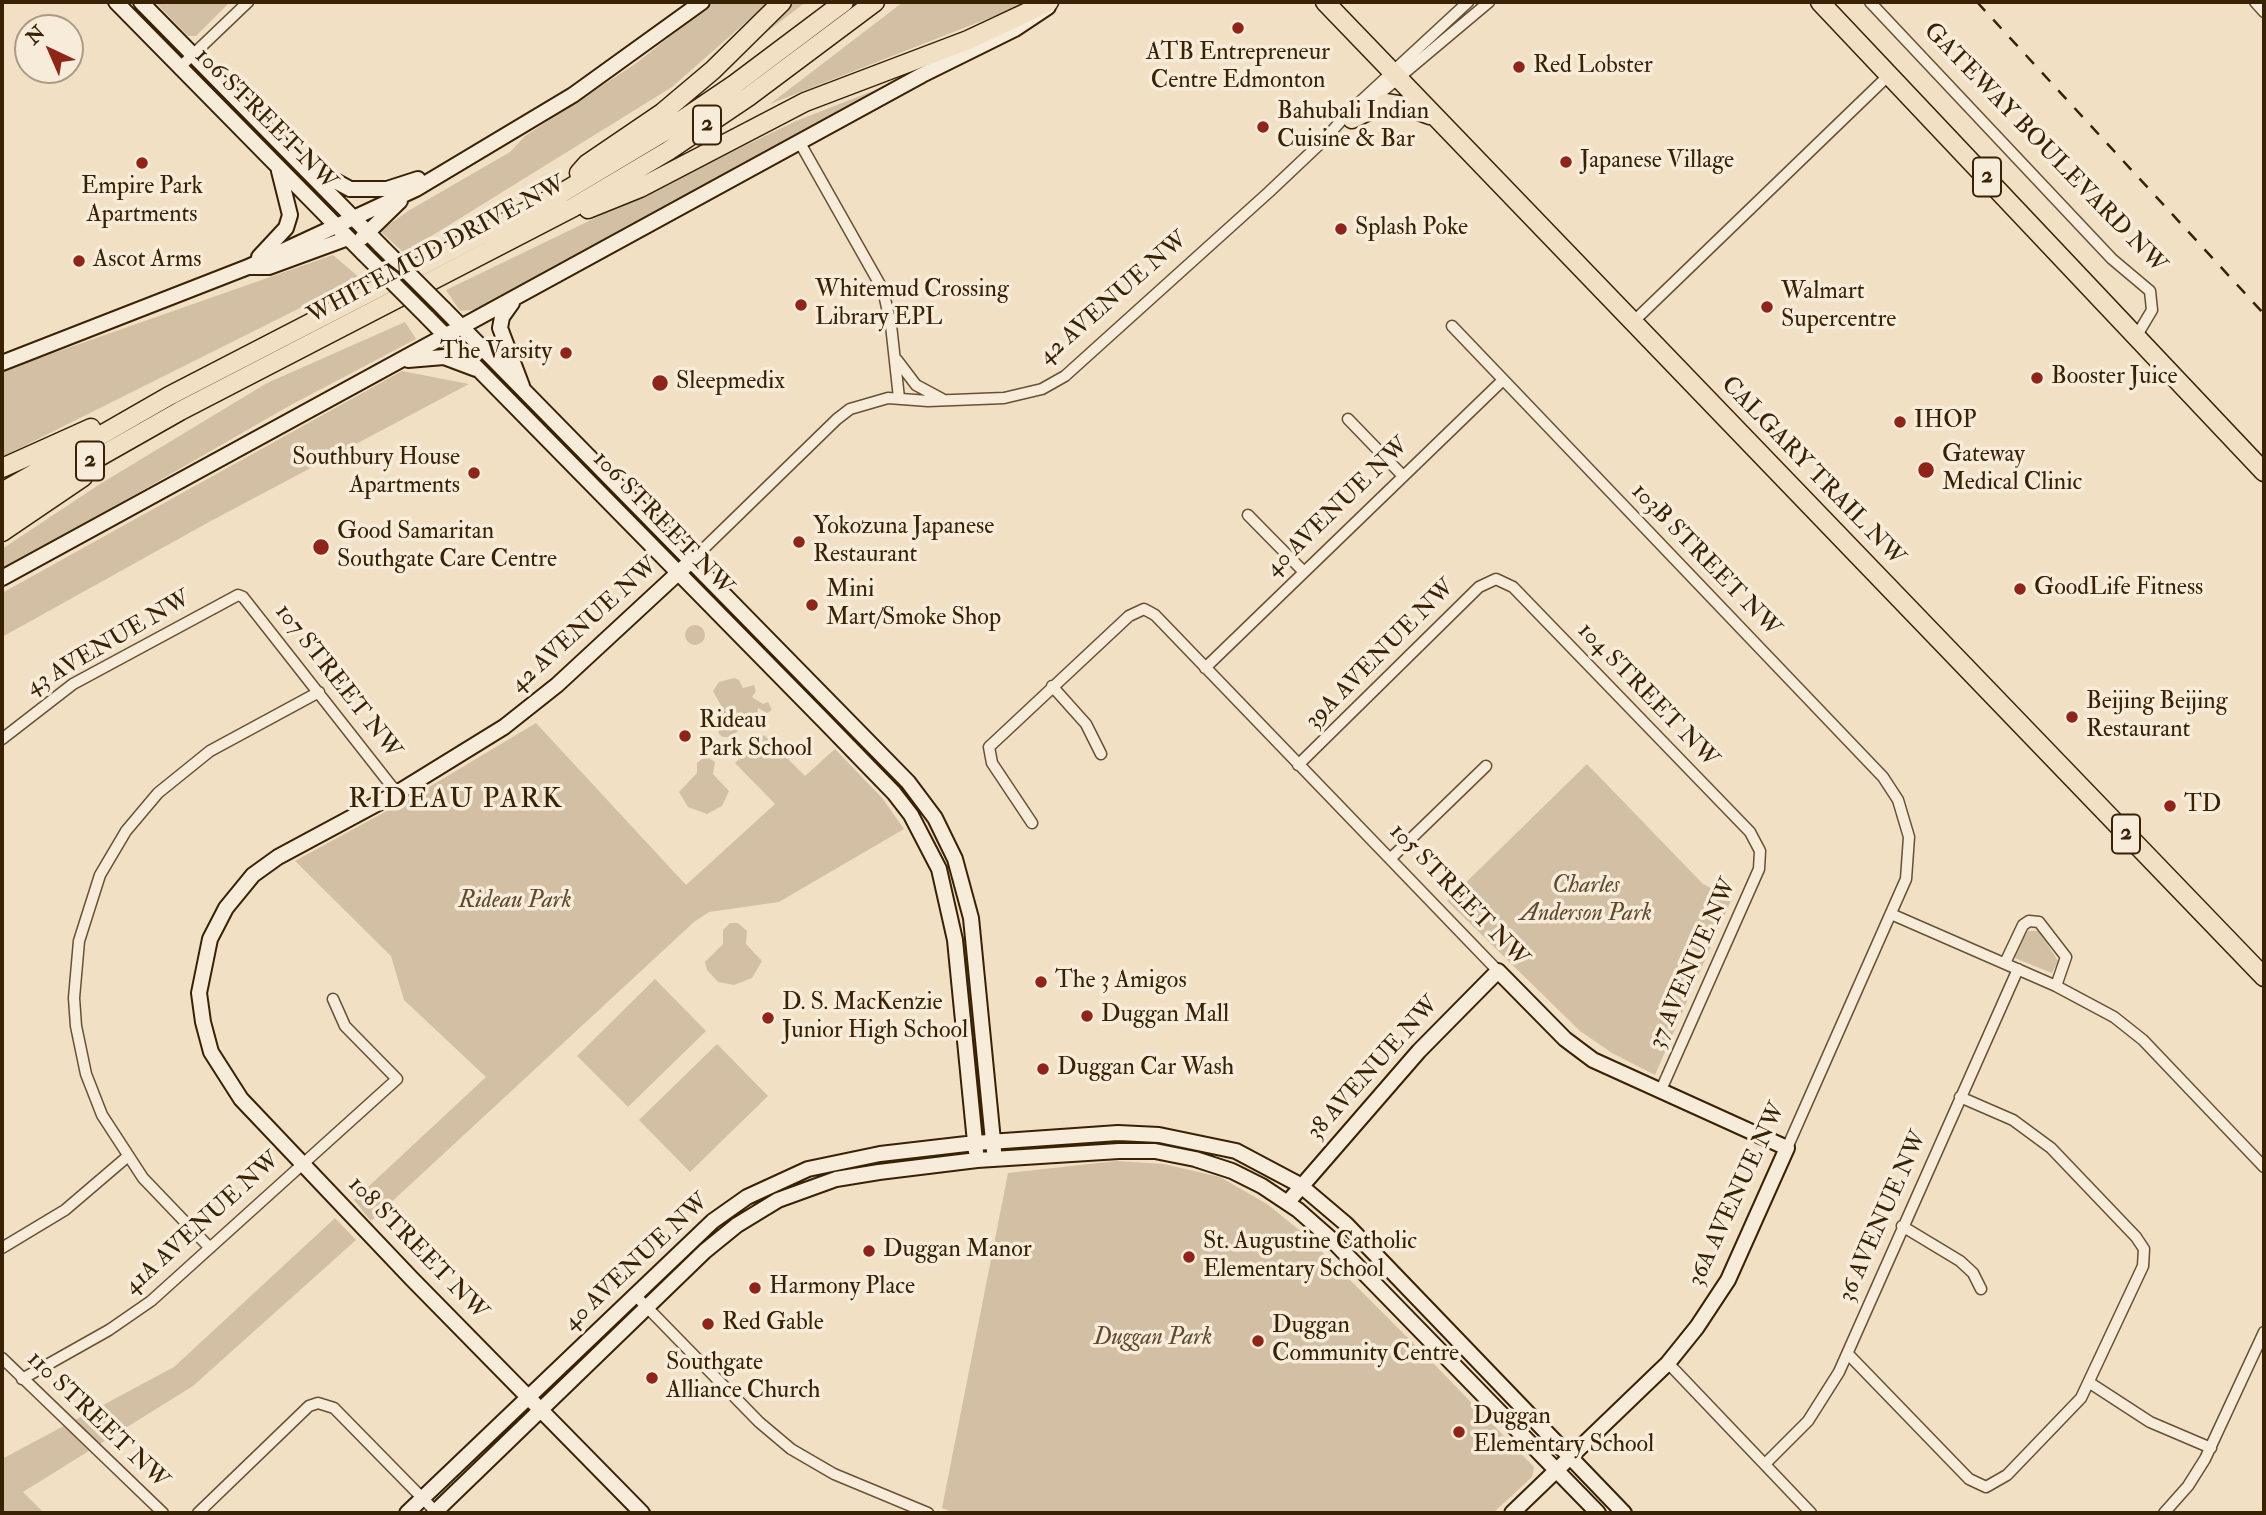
<!DOCTYPE html>
<html>
<head>
<meta charset="utf-8">
<style>
  body { margin:0 }
  #map { position:relative; width:2266px; height:1515px; overflow:hidden; background:#f2e0c5; font-family:"IM FELL Double Pica",serif }
  canvas { display:block }
  .frame { position:absolute; inset:0; border:4px solid #392104; pointer-events:none }
  .north { position:absolute; left:14px; top:14px; width:70px; height:70px; box-sizing:border-box; background:#f7ebd9; border:2px solid #ab9a84; border-radius:50%; rotate:316deg; font-size:19px; font-weight:700; line-height:28px; text-align:center; color:#392104 }
  .north::after { content:''; display:block; margin:auto; width:24px; height:32px; background:#8f2418; clip-path:polygon(50% 0,100% 100%,50% 72%,0 100%) }
</style>
</head>
<body>
<div id="map">
<canvas width="2266" height="1515"></canvas>
<div class="frame"></div>
<div class="north">N</div>
</div>
<script>
const c = document.querySelector('canvas').getContext('2d');
c.lineJoin = 'round';
function fill(path, color) { c.fillStyle = color; c.fill(path, 'evenodd'); }
const poly = rows => new Path2D(rows.map(r => 'M' + r).join(''));
function strokePath(path, color, width, dash) { c.strokeStyle = color; c.lineWidth = width; c.lineCap = dash ? 'butt' : 'round'; c.setLineDash(dash || []); c.stroke(path); }
function drawText(font, color, halo, rows, align = 'center') {
  c.font = font + ' "IM FELL Double Pica",serif'; c.lineWidth = 7; c.setLineDash([]); c.textBaseline = 'middle'; c.strokeStyle = halo; c.fillStyle = color; for (const [text, x, y, turn = 0] of rows) {
    c.save(); c.translate(x, y); c.rotate((+turn || 0) * Math.PI / 180); c.textAlign = isNaN(turn) ? turn : align; if (halo) c.strokeText(text, 0, 0); c.fillText(text, 0, 0); c.restore();
  }
}
const green = poly([
  [155,2,230,2,196,36,188,36],
  [714,2,769,2,672,87,404,253,380,231,408,211,510,152,525,136,635,64],
  [789,2,806,2,764,34],
  [903,2,1030,2,770,104],
  [906,78,481,309,460,311,446,290,796,121],
  [333,255,360,278,2,457,2,371],
  [405,322,416,339,289,406,2,571,2,549,100,484,267,383],
  [402,371,469,384,209,522,2,637,2,593],
  '685 635a10 10 0 1 1 20 0a10 10 0 1 1-20 0Z',
  [734,678,739,680,743,688,754,685,756,691,752,697,763,704,768,702,772,710,767,713,758,708,757,717,752,724,742,727,731,737,723,737,719,734,718,728,724,711,713,691,719,682],
  [536,723,686,885,775,804,735,763,764,735,805,776,835,749,883,799,904,829,779,902,709,912,694,922,371,1221,354,1200,486,1077,404,1000,391,956,295,861,414,796],
  [706,756,715,762,713,774,729,791,722,806,707,814,688,807,679,792,697,773,697,763],
  [1587,764,1703,884,1732,898,1655,1075,1612,1053,1580,1031,1447,901],
  [730,923,738,923,747,931,746,944,762,961,752,978,734,985,718,982,707,970,705,962,723,944,723,930],
  [2028,931,2039,931,2058,961,2052,973,2012,957],
  [655,979,706,1031,628,1107,577,1056],
  [717,1044,768,1096,690,1172,639,1120],
  [1116,1161,1164,1164,1220,1177,1267,1204,1303,1233,1432,1362,1534,1467,1532,1477,1493,1513,954,1513,942,1508,1008,1173],
  [335,1218,356,1240,193,1386,23,1492,44,1513,2,1513,2,1459,174,1367]
]);
const street = poly([
  [1870,2,2112,259,2150,291,2152,310,2136,337],
  [2255,2,2264,12],
  [180,67,248,2],
  [1364,107,1489,2],
  [800,143,883,290,891,325,899,398],
  [1633,322,1890,74],
  [1452,326,1883,777,1898,800,1909,837,1906,879,1787,1148],
  [897,360,916,385,942,399],
  [1348,419,1403,476],
  [1248,515,1304,572],
  [691,561,837,419,850,409,888,398,928,401,1004,398,1042,389,1065,376,1269,192,1324,140,1348,113,1468,2],
  [1205,668,1503,380],
  [1052,686,1086,724,1101,754],
  [2,739,73,684,238,595,243,597,397,793],
  [1298,765,1479,587,1496,579,1513,587,1750,832,1760,851,1759,869,1660,1092],
  [1032,823,992,763,989,747,1129,616,1144,609,1155,615,1498,971],
  [1390,859,1486,766],
  [1891,914,2056,986,2114,1017,2143,1040,2264,1167],
  [2005,963,2023,925,2029,921,2039,922,2066,957,2056,986],
  [1902,1226,1960,1261,1973,1273,1981,1289],
  [2,1248,65,1210,127,1157],
  [210,1248,143,1178,102,1115,86,1074,76,1026,74,998,79,941,100,875,126,831,158,793,210,751,319,692],
  [634,1294,759,1422,791,1449,834,1474,928,1513],
  [1848,1354,1969,1479,1986,1487,2007,1475,2081,1398,2143,1266,2144,1249,2136,1237,2051,1148,2013,1120,1960,1097],
  [2,1358,163,1513],
  [1668,1363,1811,1513],
  [22,1379,109,1330,151,1301,397,1079,345,1026,333,999],
  [2090,1383,2150,1422,2211,1448],
  [1765,1464,1808,1421,1839,1372,2018,969],
  [198,1513,309,1406,318,1403,334,1408,436,1512],
  [2164,1513,2188,1486,2205,1459,2264,1332]
]);
const secondary = poly([
  [116,2,364,254],
  [141,2,381,246],
  [315,170,350,189,387,189,418,179],
  [362,238,400,201],
  [259,257,286,228,290,215,279,171],
  [249,267,269,267,348,238],
  [512,303,502,317,500,328,522,386],
  [444,309,859,732,908,782,935,818,955,859,971,918,994,1151],
  [427,317,826,723,894,793,911,815,939,869,955,940,976,1152],
  [408,360,444,357,476,369],
  [2,363,248,267,416,189,573,95,702,2],
  [2,578,922,75,1015,29,1048,7],
  [1288,1202,1419,1051,1498,971,1565,1039,1593,1060,1787,1148,1728,1280,1697,1327,1668,1363,1512,1513],
  [407,1513,713,1221,747,1197,808,1169,880,1154,975,1143,1118,1133,1159,1135,1236,1151,1300,1185,1346,1224,1624,1513],
  [434,1513,705,1251,737,1225,778,1200,836,1179,879,1172,977,1160,1119,1151,1155,1151,1195,1159,1232,1171,1262,1186,1298,1210,1331,1239,1598,1513],
  [642,1513,412,1279,241,1099,211,1052,203,1022,199,993,210,939,226,908,253,875,278,857,397,793,504,727,557,685,691,561]
]);
const highway = poly([
  [1325,2,2264,977],
  [1820,2,2264,472],
  [1352,119,1385,103,1405,106,1430,115],
  [579,173,587,164,662,113,713,70,782,2],
  [588,209,640,188,805,102,968,40,1049,2],
  [2,468,91,428],
  [2,492,169,396,560,194,667,130,735,84,844,2],
  [2,512,180,411,572,208,668,151,748,97,875,2],
  [2,532,83,477]
]);
const rail = poly([
  [1977,2,2264,314]
]);
const secondaryBridge = poly([
  [381,246,444,309],
  [364,254,427,317]
]);
const markers = [
  [1238,28,7,"#8f2418"],
  [1519,67,7,"#8f2418"],
  [1263,127,7,"#8f2418"],
  [1566,162,7,"#8f2418"],
  [142,163,7,"#8f2418"],
  [1341,229,7,"#8f2418"],
  [79,261,7,"#8f2418"],
  [801,305,7,"#8f2418"],
  [1767,307,7,"#8f2418"],
  [566,353,7,"#8f2418"],
  [2037,378,7,"#8f2418"],
  [660,383,9,"#8f2418"],
  [1900,422,7,"#8f2418"],
  [1926,470,9,"#8f2418"],
  [474,473,7,"#8f2418"],
  [799,542,7,"#8f2418"],
  [321,547,9,"#8f2418"],
  [2020,589,7,"#8f2418"],
  [812,605,7,"#8f2418"],
  [2072,717,7,"#8f2418"],
  [685,736,7,"#8f2418"],
  [2170,806,7,"#8f2418"],
  [1041,982,7,"#8f2418"],
  [1087,1016,7,"#8f2418"],
  [768,1018,7,"#8f2418"],
  [1043,1069,7,"#8f2418"],
  [869,1251,7,"#8f2418"],
  [1189,1257,7,"#8f2418"],
  [755,1288,7,"#8f2418"],
  [708,1324,7,"#8f2418"],
  [1258,1341,7,"#8f2418"],
  [652,1378,7,"#8f2418"],
  [1459,1432,7,"#8f2418"]
];
const shields = [
  [707,125,28],
  [1987,177,28],
  [90,461,28],
  [2126,834,28]
];
const shieldNames = [
  ["2",707,125],
  ["2",1987,177],
  ["2",90,461],
  ["2",2126,834]
];
const poiNames = [
  ["ATB Entrepreneur",1238,54,"center"],
  ["Centre Edmonton",1238,82,"center"],
  ["Red Lobster",1533,67],
  ["Bahubali Indian",1277,113],
  ["Cuisine & Bar",1277,141],
  ["Japanese Village",1580,162],
  ["Empire Park",142,188,"center"],
  ["Apartments",142,216,"center"],
  ["Splash Poke",1355,229],
  ["Ascot Arms",93,261],
  ["Whitemud Crossing",815,291],
  ["Library EPL",815,319],
  ["Walmart",1781,293],
  ["Supercentre",1781,321],
  ["The Varsity",552,353,"right"],
  ["Booster Juice",2051,378],
  ["Sleepmedix",676,383],
  ["IHOP",1914,422],
  ["Gateway",1942,456],
  ["Medical Clinic",1942,484],
  ["Southbury House",460,459,"right"],
  ["Apartments",460,487,"right"],
  ["Yokozuna Japanese",813,528],
  ["Restaurant",813,556],
  ["Good Samaritan",337,533],
  ["Southgate Care Centre",337,561],
  ["GoodLife Fitness",2034,589],
  ["Mini",826,591],
  ["Mart/Smoke Shop",826,619],
  ["Beijing Beijing",2086,703],
  ["Restaurant",2086,731],
  ["Rideau",699,722],
  ["Park School",699,750],
  ["TD",2184,806],
  ["The 3 Amigos",1055,982],
  ["D. S. MacKenzie",782,1004],
  ["Junior High School",782,1032],
  ["Duggan Mall",1101,1016],
  ["Duggan Car Wash",1057,1069],
  ["St. Augustine Catholic",1203,1243],
  ["Elementary School",1203,1271],
  ["Duggan Manor",883,1251],
  ["Harmony Place",769,1288],
  ["Red Gable",722,1324],
  ["Duggan",1272,1327],
  ["Community Centre",1272,1355],
  ["Southgate",666,1364],
  ["Alliance Church",666,1392],
  ["Duggan",1473,1418],
  ["Elementary School",1473,1446]
];
const streetNames = [
  ["106 STREET NW",265,120,45],
  ["GATEWAY BOULEVARD NW",2044,149,46],
  ["WHITEMUD DRIVE NW",437,251,-28],
  ["42 AVENUE NW",1114,299,-41],
  ["CALGARY TRAIL NW",1812,472,46],
  ["40 AVENUE NW",1338,508,-44],
  ["106 STREET NW",662,524,46],
  ["103B STREET NW",1705,561,46],
  ["42 AVENUE NW",585,626,-42],
  ["43 AVENUE NW",109,644,-30],
  ["39A AVENUE NW",1381,655,-45],
  ["107 STREET NW",337,682,52],
  ["104 STREET NW",1647,696,46],
  ["105 STREET NW",1458,896,46],
  ["37 AVENUE NW",1694,964,-66],
  ["38 AVENUE NW",1374,1069,-48],
  ["36A AVENUE NW",1738,1195,-65],
  ["36 AVENUE NW",1884,1217,-66],
  ["41A AVENUE NW",203,1224,-42],
  ["108 STREET NW",417,1249,46],
  ["40 AVENUE NW",637,1263,-43],
  ["110 STREET NW",97,1421,44]
];
const parkNames = [
  ["Charles",1586,887],
  ["Anderson Park",1586,915],
  ["Rideau Park",515,902],
  ["Duggan Park",1153,1339]
];
const quarterNames = [
  ["RIDEAU PARK",456,801]
];
fill(green, '#d3c0a4');
strokePath(street, '#675134', 13);
strokePath(secondary, '#392104', 18);
strokePath(highway, '#392104', 21);
strokePath(street, '#f7ebd9', 10);
strokePath(secondary, '#f7ebd9', 14);
strokePath(highway, '#f2e0c5', 18);
strokePath(rail, '#392104', 2.5, [12, 12]);
strokePath(secondaryBridge, '#392104', 18, []);
strokePath(secondaryBridge, '#f7ebd9', 14);
for (const [x, y, r, color] of markers) { const dot = new Path2D(); dot.arc(x, y, r, 0, 2 * Math.PI); c.fillStyle = color; c.fill(dot); strokePath(dot, '#f7ebd9', 2.5); }
for (const [x, y, w] of shields) { const box = new Path2D(); box.roundRect(x - w / 2, y - 19.5, w, 39, 5); c.fillStyle = '#f7ebd9'; c.fill(box); strokePath(box, '#392104', 2); }
drawText('bold 23px', '#392104', null, shieldNames);
drawText('24px', '#392104', '#f7ebd9', poiNames, 'left');
drawText('24px', '#392104', '#f7ebd9', streetNames);
drawText('italic 24px', '#60492c', '#f7ebd9', parkNames);
c.letterSpacing = '2px';
drawText('28px', '#392104', '#f7ebd9', quarterNames);
c.letterSpacing = '0px';
</script>
</body>
</html>
